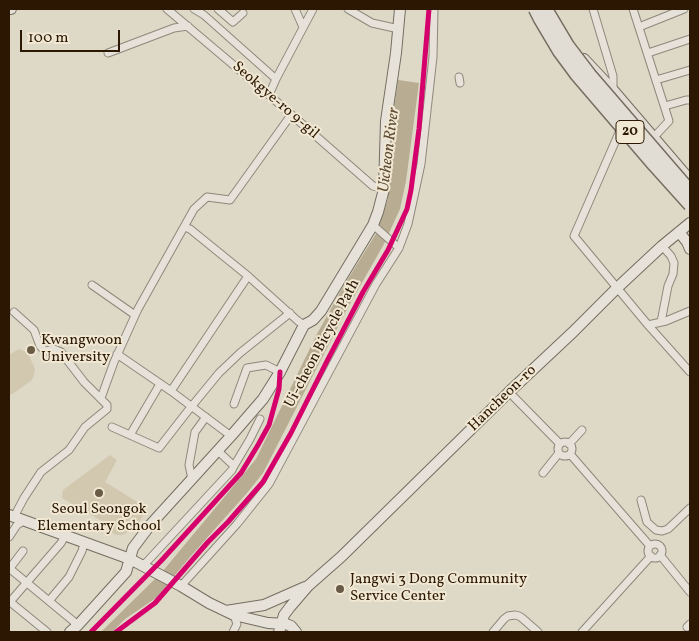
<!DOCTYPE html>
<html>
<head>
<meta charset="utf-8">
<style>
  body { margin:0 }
  #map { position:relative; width:699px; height:641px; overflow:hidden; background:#ded8c6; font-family:Vollkorn,serif }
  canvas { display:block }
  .frame { position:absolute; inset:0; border:10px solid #2b1702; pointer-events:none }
  .scale { position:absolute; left:20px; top:30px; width:100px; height:22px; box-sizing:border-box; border:2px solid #2b1702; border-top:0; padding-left:6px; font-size:15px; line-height:18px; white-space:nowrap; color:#2b1702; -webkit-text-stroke:4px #f1e8d3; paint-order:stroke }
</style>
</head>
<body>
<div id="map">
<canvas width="699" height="641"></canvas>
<div class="frame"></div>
<div class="scale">100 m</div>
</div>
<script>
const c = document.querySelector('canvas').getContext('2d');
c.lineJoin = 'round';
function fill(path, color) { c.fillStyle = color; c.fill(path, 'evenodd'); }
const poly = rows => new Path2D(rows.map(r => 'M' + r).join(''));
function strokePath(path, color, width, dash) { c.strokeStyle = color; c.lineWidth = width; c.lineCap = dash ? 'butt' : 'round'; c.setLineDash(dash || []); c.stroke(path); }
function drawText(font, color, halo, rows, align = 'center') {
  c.font = font + ' Vollkorn,serif'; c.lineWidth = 4; c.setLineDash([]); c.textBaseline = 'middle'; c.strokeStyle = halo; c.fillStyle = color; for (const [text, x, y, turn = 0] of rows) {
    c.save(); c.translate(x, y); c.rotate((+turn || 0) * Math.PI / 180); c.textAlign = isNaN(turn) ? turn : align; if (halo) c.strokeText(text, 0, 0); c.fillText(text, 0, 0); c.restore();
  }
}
const green = poly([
  [19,349,28,353,35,369,34,375,32,380,14,393,9,395,9,355],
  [110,455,117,460,105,482,147,508,138,525,123,535,116,535,111,532,112,527,62,498,63,490]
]);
const water = poly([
  [398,80,419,83,406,181,400,209,384,244,347,309,263,473,247,493,190,557,156,598,125,619,112,632,101,632,162,572,256,459,317,334,343,287,377,232,388,199,390,138]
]);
const street = poly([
  [167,9,269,95,373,186,384,189],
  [194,9,204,15,276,79],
  [218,9,233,22,243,13],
  [295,9,303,27],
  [348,9,372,23,399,29],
  [593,9,613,76,613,90],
  [633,9,669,121,654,137],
  [639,27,684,9],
  [108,53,174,28,188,26],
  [648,53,690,39],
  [459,77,460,83],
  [656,80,690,70],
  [269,95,276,79,313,9],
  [665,106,686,100,690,100],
  [622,126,574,236,648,325,690,372],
  [373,225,399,248],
  [184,227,190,229,248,276,298,321,304,325],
  [92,285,135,315],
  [661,322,668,286,673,274,674,263,671,256,662,246],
  [648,325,666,321,690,311],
  [117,354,171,391,231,436],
  [171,391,248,276],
  [509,392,560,444],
  [101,398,114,362,138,309,194,209,207,197,230,200,291,115],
  [234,404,247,368,266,365,280,372],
  [112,427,159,448,187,412,219,373,240,353,290,313],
  [130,435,160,384],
  '558 449a7 7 0 1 1 14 0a7 7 0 1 1-14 0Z',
  [569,444,582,430],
  [570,454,650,546],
  [234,466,250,439,260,419],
  [543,473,559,453],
  [192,479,189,465,195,432,206,417],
  [641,500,647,522,656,530,662,531,668,529,690,508],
  [14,517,24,498,41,472,69,450,85,427,107,409,107,405,84,382,61,352,54,349,45,351,40,346,34,330,14,312],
  [9,537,17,525,25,520],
  '648 551a7 7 0 1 1 14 0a7 7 0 1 1-14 0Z',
  [660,555,690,592],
  [143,566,232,470,234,466,218,451],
  [9,568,78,625],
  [10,568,23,551],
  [181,586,237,524,269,484,376,284,399,248,408,224,421,164,433,57,434,9],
  [9,601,47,632],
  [49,601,69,577,82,551,84,543],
  [9,603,61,543,65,536],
  [687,627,690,624],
  [233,632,237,624,234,615],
  [493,632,504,619,508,616,515,615,519,616,522,618,538,632],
  [582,632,651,556]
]);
const secondary = poly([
  [9,9,11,9],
  [679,232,687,242,690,249],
  [9,515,130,559,181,586,209,603,234,615,268,623,286,624,291,626,296,632],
  [226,611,264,605,305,587],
  [70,632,78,625,126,572,133,548,151,524,231,436,263,399,280,372,304,325,313,320,321,311,373,225,378,212,384,189,386,121,396,53,400,9],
  [279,632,284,615,290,607,308,586,341,557,509,392,573,332,617,288,662,246,690,223]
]);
const primary = poly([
  [584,59,613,90,690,180]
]);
const highwayBridge = poly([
  [535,9,540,19,559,51,576,74,654,165,690,205],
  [546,9,568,46,590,75,690,191]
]);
const cycleway = poly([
  [91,632,161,561,241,473,258,445,269,425,279,389,280,372],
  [116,632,155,603,208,542,228,522,263,482,291,433,326,363,363,292,388,250,407,209,411,190,419,129,429,9]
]);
const markers = [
  [31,350,5,"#6a5b47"],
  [99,493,5,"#6a5b47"],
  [340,589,5,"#6a5b47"]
];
const shields = [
  [630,132,28]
];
const shieldNames = [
  ["20",630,132]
];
const streetNames = [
  ["Seokgye-ro 9-gil",275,101,41],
  ["Ui-cheon Bicycle Path",323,344,-62],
  ["Hancheon-ro",503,399,-44]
];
const poiNames = [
  ["Kwangwoon",41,341],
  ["University",41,358],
  ["Seoul Seongok",99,510,"center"],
  ["Elementary School",99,527,"center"],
  ["Jangwi 3 Dong Community",350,580],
  ["Service Center",350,597]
];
const waterNames = [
  ["Uicheon River",390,150,-83]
];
fill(green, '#d2c8af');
fill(water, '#b8ac93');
strokePath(street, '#8e887b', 9);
strokePath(secondary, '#746e61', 12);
strokePath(primary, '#746e61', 12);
strokePath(street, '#e6e2da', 7);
strokePath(secondary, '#e6e2da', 10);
strokePath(primary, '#e1ddd4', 10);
strokePath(highwayBridge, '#746e61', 15, []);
strokePath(highwayBridge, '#e1ddd4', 12);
strokePath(cycleway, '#d6006c', 5);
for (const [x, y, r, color] of markers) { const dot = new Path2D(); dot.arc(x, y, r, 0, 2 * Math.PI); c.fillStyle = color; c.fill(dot); strokePath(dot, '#f1e8d3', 2); }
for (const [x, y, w] of shields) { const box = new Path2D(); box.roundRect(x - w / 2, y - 11.5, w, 23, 4); c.fillStyle = '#f1e8d3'; c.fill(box); strokePath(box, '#2b1702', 1); }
drawText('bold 14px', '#2b1702', null, shieldNames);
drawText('15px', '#2b1702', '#f1e8d3', streetNames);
drawText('15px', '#2b1702', '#f1e8d3', poiNames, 'left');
drawText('italic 16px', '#5d4b33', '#f1e8d3', waterNames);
</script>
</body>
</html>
